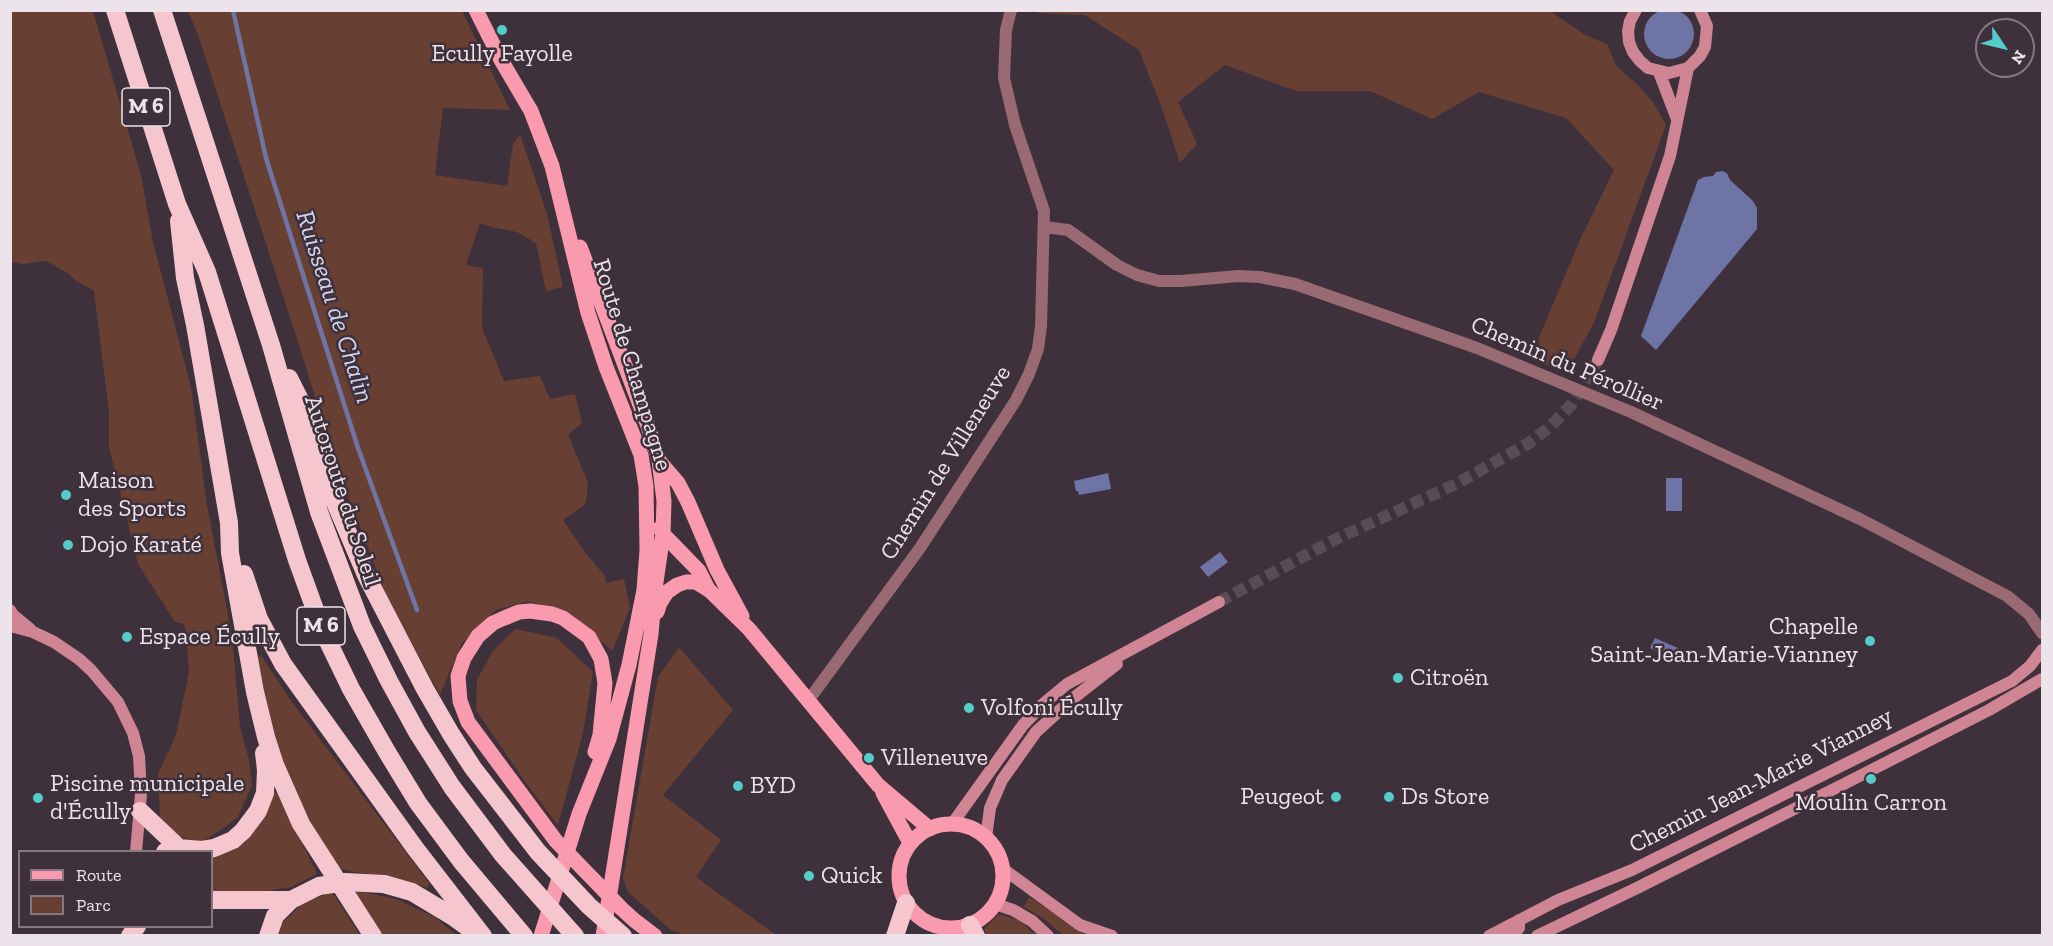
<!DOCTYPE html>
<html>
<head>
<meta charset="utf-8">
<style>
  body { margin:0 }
  #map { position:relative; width:2053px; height:946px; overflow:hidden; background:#3f313b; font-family:"Zilla Slab",serif }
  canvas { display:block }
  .frame { position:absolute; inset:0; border:12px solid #ede3ea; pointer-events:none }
  .legend { position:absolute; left:18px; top:850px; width:195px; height:78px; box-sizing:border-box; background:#3f313b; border:2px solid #857881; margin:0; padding:8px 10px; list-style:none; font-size:18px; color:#ede3ea }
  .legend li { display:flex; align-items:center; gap:12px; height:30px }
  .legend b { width:30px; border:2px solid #857881 }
  .north { position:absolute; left:1975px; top:18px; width:60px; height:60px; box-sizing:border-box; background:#3f313b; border:2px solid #857881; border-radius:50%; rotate:125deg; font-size:16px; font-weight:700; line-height:24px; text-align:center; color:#ede3ea }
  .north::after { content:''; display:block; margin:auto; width:21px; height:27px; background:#54cdc8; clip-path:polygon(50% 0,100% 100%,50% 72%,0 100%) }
</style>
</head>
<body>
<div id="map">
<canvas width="2053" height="946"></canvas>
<div class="frame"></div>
<ul class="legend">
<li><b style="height:8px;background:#f99aae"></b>Route</li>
<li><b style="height:16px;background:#683f33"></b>Parc</li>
</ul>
<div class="north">N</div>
</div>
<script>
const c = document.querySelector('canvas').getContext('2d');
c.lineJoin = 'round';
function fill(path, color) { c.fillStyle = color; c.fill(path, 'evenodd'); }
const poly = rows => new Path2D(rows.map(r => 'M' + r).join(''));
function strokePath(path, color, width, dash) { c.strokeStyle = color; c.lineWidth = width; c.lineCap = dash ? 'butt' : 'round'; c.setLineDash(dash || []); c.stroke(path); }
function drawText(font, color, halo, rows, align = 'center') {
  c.font = font + ' "Zilla Slab",serif'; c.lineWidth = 5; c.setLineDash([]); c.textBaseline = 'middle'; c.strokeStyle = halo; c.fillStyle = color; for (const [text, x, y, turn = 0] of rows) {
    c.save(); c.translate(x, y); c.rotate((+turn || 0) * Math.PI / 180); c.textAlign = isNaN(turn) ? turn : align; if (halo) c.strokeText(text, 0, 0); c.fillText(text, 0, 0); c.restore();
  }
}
const green = poly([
  [10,11,93,11,141,175,153,242,191,387,207,505,232,636,240,727,249,760,252,785,238,817,221,830,201,842,174,835,160,818,158,774,176,735,189,672,186,633,184,624,175,622,138,564,109,447,109,412,94,291,75,280,68,273,46,261,23,264,11,262],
  [188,11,462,11,510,110,443,108,435,175,507,186,513,144,520,134,547,214,563,287,546,291,536,243,517,232,491,227,480,223,466,265,483,268,482,328,504,381,540,376,550,399,575,394,582,423,568,435,588,482,587,494,585,505,563,520,584,551,604,575,606,583,624,579,630,608,612,651,571,614,528,601,496,610,462,643,440,695,386,595,336,465,298,342,198,35],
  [1037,11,1550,11,1585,35,1607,44,1617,67,1638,85,1653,102,1666,125,1594,323,1574,359,1545,365,1538,340,1579,242,1614,170,1566,118,1479,92,1432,119,1370,91,1296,91,1225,65,1178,102,1197,144,1180,163,1163,111,1139,50,1085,15,1038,13],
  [515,629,557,638,593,672,583,733,558,825,526,783,476,710,477,680,492,652],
  [679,647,733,710,663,795,721,840,696,877,776,935,686,935,671,930,628,892,623,878,658,677],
  [261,655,289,698,429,883,428,888,411,882,340,869,306,817,268,725,256,658],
  [273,791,278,793,317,874,291,887,261,892,212,891,212,857,245,843,267,811],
  [353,890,396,899,435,917,456,935,383,935],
  [332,892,360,935,278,936,281,924,303,903],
  [1029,897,1089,935,1063,935,1044,919,1024,907],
  [998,914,1021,921,1035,935,987,935,984,930]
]);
const water = poly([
  '1644 34a25 25 0 1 1 50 0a25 25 0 1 1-50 0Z',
  [1722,171,1727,173,1730,180,1752,200,1757,208,1757,229,1656,350,1641,336,1698,180,1704,177,1713,176,1716,172],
  [1108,473,1111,489,1079,495,1078,491,1076,491,1074,481],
  [1666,478,1682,478,1682,511,1666,511],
  [1220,552,1228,562,1208,577,1200,567],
  [1655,638,1678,648,1673,659,1650,648]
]);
const stream = poly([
  [233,10,266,158,358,448,417,610]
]);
const secondaryTunnel = poly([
  [1219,602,1336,539,1456,484,1529,443,1551,426,1571,405,1598,360]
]);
const street = poly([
  [1044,227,1068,230,1117,265,1137,275,1159,281,1181,281,1238,276,1260,277,1295,284,1477,348,1631,412,1860,519,2007,596,2029,614,2042,633],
  [808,701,920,548,1016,400,1029,374,1038,349,1041,326,1044,211,1015,125,1004,78,1006,30,1011,10]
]);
const secondary = poly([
  [1636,10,1630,21,1628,31,1629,42,1633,52,1640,61,1648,68,1669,73,1688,68,1700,56,1705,47,1707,26,1700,10],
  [1659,72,1677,119],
  [1598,360,1611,330,1670,156,1688,68],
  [10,610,13,615,30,629],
  [10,626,33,632,54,642,79,659,91,670,118,702,133,733,139,756,141,794,136,852],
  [952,824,1023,725,1043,704,1067,684,1219,602],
  [986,838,990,808,1002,780,1036,732,1071,700,1117,664],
  [1002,868,1080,925,1112,936],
  [995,904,1013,910,1032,921,1048,936],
  [1489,936,1558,900,1632,870,2012,681,2030,666,2042,650],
  [1511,936,1519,928,1519,920],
  [1537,936,1639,887,1840,786,1989,710,2042,679]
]);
const primary = poly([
  [476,10,501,60,531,111,552,166,588,313,606,367,641,455,646,486,647,550,644,590,629,665,609,739,579,814,541,936],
  [580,247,648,426,659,460,664,501,663,534,655,589,651,634,603,936],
  [659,461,678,483,688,502,717,570,742,616],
  [660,528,663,534,699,571,708,589],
  [657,612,660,603,667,592,677,585,686,582,696,582,709,590,749,629,878,785,930,829],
  [595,752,600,735,605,683,601,659,589,637,563,618,552,614,530,611,519,612,502,619,493,623,478,636,464,658,458,676,460,701,468,722,556,841,622,909,634,920,655,936],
  [883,793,910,843],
  '899 876a52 52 0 1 1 104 0a52 52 0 1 1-104 0Z'
]);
const highway = poly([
  [115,10,177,204,207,272,297,560,322,629,351,689,387,752,418,803,461,861,524,936],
  [162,10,271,345,319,512,362,626,389,681,417,732,452,787,503,855,575,936],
  [179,221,185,278,195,325,229,523,230,553,255,692,266,737,275,765,301,824,373,936],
  [289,378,303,406,331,493,366,575,425,689,451,734,473,768,538,852,589,906,623,936],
  [244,574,259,619,283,664,415,848,483,936],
  [140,811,179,848],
  [165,852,179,848,202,850,214,848,233,840,243,831,258,811,265,793,266,770,264,753],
  [212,900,291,900],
  [970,925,976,936],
  [130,936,137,926],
  [268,936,275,916,291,900,319,886,346,882,384,884,412,892,452,916,470,929],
  [895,936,906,903]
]);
const markers = [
  [502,30,6,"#54cdc8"],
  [66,495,6,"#54cdc8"],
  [68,545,6,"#54cdc8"],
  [127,637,6,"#54cdc8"],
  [1870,641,6,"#54cdc8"],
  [1398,678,6,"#54cdc8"],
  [969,708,6,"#54cdc8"],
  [869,758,6,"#54cdc8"],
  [1871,779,6,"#54cdc8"],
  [738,786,6,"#54cdc8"],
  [1336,797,6,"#54cdc8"],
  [1389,797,6,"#54cdc8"],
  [38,798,6,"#54cdc8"],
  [809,876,6,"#54cdc8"]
];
const shields = [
  [146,107,48],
  [321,626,48]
];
const shieldNames = [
  ["M 6",146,107],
  ["M 6",321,626]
];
const poiNames = [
  ["Ecully Fayolle",502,54,"center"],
  ["Maison",78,481],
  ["des Sports",78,509],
  ["Dojo Karaté",80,545],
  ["Chapelle",1858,627,"right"],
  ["Saint-Jean-Marie-Vianney",1858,655,"right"],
  ["Espace Écully",139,637],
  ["Citroën",1410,678],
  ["Volfoni Écully",981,708],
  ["Villeneuve",881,758],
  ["Piscine municipale",50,784],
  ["d'Écully",50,812],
  ["BYD",750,786],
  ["Peugeot",1324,797,"right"],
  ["Ds Store",1401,797],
  ["Moulin Carron",1871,803,"center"],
  ["Quick",821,876]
];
const streetNames = [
  ["Chemin du Pérollier",1567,364,23],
  ["Route de Champagne",632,365,73],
  ["Chemin de Villeneuve",946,463,-58],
  ["Autoroute du Soleil",342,491,72],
  ["Chemin Jean-Marie Vianney",1761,781,-27]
];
const waterNames = [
  ["Ruisseau de Chalin",334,307,72]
];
fill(green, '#683f33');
fill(water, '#6f74a6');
strokePath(stream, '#6f74a6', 4.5);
strokePath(secondaryTunnel, '#594c55', 12, [12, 6]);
strokePath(street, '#996a73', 12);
strokePath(secondary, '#cf8594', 12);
strokePath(primary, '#f99aae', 15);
strokePath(highway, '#f5c6ce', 18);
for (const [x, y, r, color] of markers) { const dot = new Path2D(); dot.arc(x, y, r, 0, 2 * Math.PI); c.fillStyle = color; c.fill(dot); strokePath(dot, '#3f313b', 2); }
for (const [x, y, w] of shields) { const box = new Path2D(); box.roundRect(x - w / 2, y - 19, w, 38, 4.5); c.fillStyle = '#3f313b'; c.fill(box); strokePath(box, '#ede3ea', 1.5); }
drawText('bold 22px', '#ede3ea', null, shieldNames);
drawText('24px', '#ede3ea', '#3f313b', poiNames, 'left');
drawText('24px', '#ede3ea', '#3f313b', streetNames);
drawText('italic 26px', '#cfd4f2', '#3f313b', waterNames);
</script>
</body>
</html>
